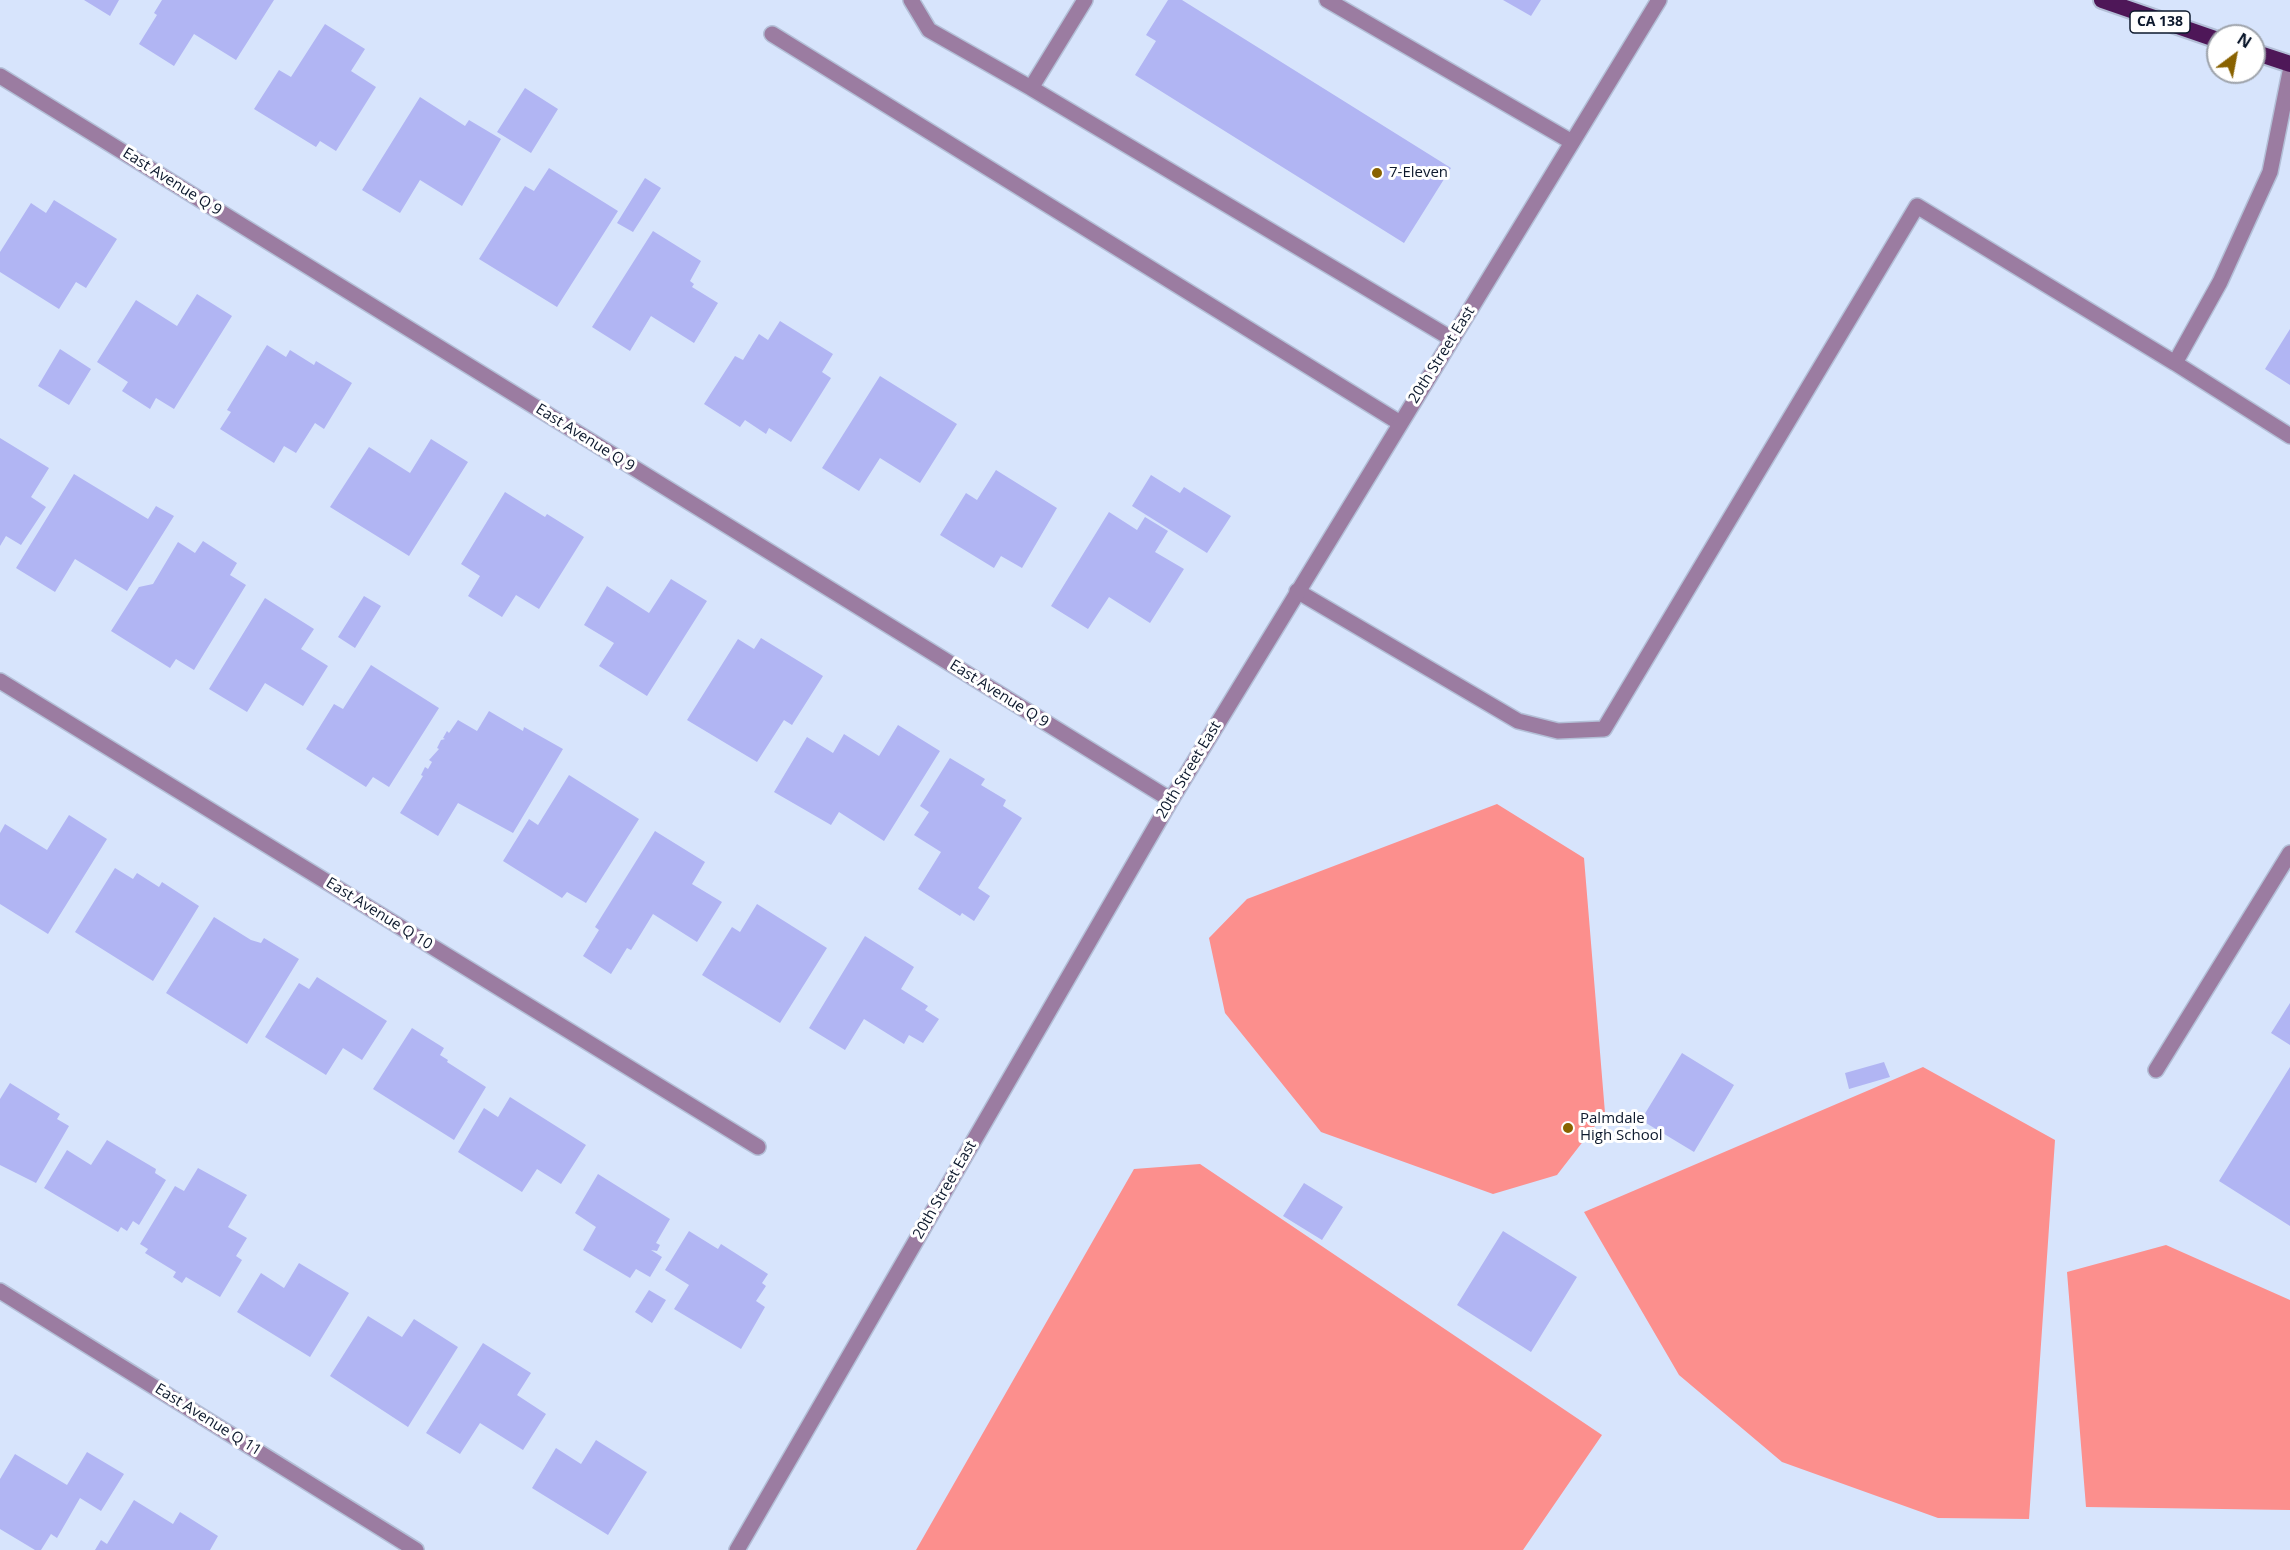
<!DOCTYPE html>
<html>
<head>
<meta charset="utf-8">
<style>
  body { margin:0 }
  #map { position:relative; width:2290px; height:1550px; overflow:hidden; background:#d7e4fc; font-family:"Open Sans",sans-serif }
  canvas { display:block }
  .north { position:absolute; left:2206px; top:24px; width:60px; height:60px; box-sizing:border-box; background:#fff; border:2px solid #9ea3ab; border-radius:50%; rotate:32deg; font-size:16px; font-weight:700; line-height:24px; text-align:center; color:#0d192d }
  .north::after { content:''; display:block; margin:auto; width:21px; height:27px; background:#896200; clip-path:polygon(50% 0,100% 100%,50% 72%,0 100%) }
</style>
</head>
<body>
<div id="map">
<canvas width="2290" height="1550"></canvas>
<div class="north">N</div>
</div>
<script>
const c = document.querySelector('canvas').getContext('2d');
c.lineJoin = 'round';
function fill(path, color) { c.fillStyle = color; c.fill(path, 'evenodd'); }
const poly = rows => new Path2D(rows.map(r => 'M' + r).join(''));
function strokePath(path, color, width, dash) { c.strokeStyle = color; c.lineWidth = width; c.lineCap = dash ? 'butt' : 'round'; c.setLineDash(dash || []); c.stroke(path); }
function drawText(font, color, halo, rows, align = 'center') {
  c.font = font + ' "Open Sans",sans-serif'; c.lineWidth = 6; c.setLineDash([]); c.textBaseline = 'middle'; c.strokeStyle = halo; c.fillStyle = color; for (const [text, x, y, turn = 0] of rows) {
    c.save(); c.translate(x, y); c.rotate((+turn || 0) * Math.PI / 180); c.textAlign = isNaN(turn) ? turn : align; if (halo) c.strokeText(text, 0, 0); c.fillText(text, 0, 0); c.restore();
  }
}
const green = poly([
  [1497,804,1584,858,1605,1113,1557,1175,1493,1194,1321,1132,1225,1013,1209,938,1247,899],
  [1923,1067,2055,1140,2029,1519,1938,1518,1782,1462,1679,1375,1584,1212],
  [1200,1164,1602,1435,1523,1550,916,1550,1134,1169],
  [2166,1245,2290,1300,2290,1510,2086,1507,2067,1272]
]);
const building = poly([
  [84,0,119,0,110,16],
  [162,0,274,0,236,60,194,34,174,66,139,44,157,15,154,13],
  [1168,0,1182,0,1451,168,1404,243,1135,75,1156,41,1146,35],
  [1503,0,1541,0,1531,16],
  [325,24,365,49,351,71,376,87,336,151,320,141,316,147,254,109,279,70,291,77],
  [525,88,558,109,531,153,497,132],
  [420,97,465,126,469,120,501,139,462,206,420,180,400,213,362,190],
  [549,168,618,211,557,307,479,259,525,186,534,191],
  [645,178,661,188,633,232,617,223],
  [54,200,117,239,86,288,76,282,59,309,0,272,0,252,31,203,46,213],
  [653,231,701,261,690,281,694,284,692,287,718,303,694,343,651,316,630,351,592,327],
  [197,294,232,316,174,409,156,398,150,409,122,391,128,382,97,362,136,300,177,326],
  [780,321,833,354,822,372,831,378,791,442,769,428,766,434,745,420,740,427,704,404,735,356,743,360,759,334,768,340],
  [2290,329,2290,385,2265,369],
  [267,345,286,357,290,350,314,365,316,361,352,383,324,429,315,423,296,453,284,446,274,463,220,429,231,412,227,410],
  [60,349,91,369,69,405,38,386],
  [880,376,957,424,920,483,880,458,859,491,822,468],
  [0,438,49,468,31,497,46,507,21,545,6,536,0,546],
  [431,439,468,462,409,556,330,507,369,447,410,473],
  [996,470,1057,508,1022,568,1001,556,994,568,940,535,966,493,977,500],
  [74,474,148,519,156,506,174,516,127,591,75,559,55,592,16,568],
  [1151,475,1180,493,1184,487,1231,516,1207,553,1132,506],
  [505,492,545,517,547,514,584,537,539,609,516,595,502,617,468,596,480,576,461,564],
  [1109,512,1137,530,1145,517,1168,531,1155,552,1184,569,1150,623,1109,597,1088,629,1051,606],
  [203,541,237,563,230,575,246,585,194,670,176,659,170,668,111,631,139,587,153,584,178,542,195,553],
  [671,579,707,601,647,696,599,666,614,643,584,625,607,586,649,613],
  [364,596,381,606,355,648,338,637],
  [265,598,314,629,301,649,328,666,303,706,265,683,247,712,209,689],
  [761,638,823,676,792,725,784,720,757,762,687,720,738,639,754,649],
  [371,665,439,708,389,787,373,777,366,787,306,749,334,704,343,709],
  [489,711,523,731,524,727,563,749,513,833,458,803,438,836,400,813,423,776,421,775,425,767,428,769,432,762,429,760,439,749,437,748,441,740,445,739,443,738,447,731,449,733,458,720,477,731],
  [898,725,940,751,884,841,839,812,831,825,774,792,807,737,833,753,844,734,879,756],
  [950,758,985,779,981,785,1006,800,1003,806,1022,818,978,888,990,896,974,921,962,913,960,916,918,889,941,852,914,835,929,812,920,806],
  [569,775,639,819,586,903,567,892,562,898,503,861,529,819,538,825],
  [69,815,107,839,48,934,0,904,0,833,5,824,47,850],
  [655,831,705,862,692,884,722,902,697,942,653,914,631,950,627,948,611,974,583,956,599,930,595,927],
  [115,868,133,879,137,873,159,887,162,882,199,906,153,981,75,932],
  [757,904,827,948,780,1023,702,975,732,927,740,932],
  [214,917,251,940,261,943,264,938,299,959,247,1044,166,993],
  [865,936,914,967,901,989,928,1006,925,1010,939,1019,923,1043,909,1035,904,1044,864,1019,845,1050,809,1028],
  [317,977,387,1021,362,1060,343,1048,326,1075,265,1037,299,983,309,989],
  [2290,1003,2290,1045,2271,1033],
  [412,1028,444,1048,440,1055,448,1060,447,1062,486,1087,454,1140,373,1089],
  [1682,1053,1734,1085,1694,1152,1641,1120],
  [1884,1062,1890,1077,1849,1089,1845,1073],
  [2290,1067,2290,1226,2219,1181],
  [10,1083,60,1114,57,1119,69,1126,36,1183,0,1165,0,1099],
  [510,1097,586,1145,561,1184,537,1169,522,1192,458,1152,484,1108,498,1117],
  [107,1140,156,1169,155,1173,166,1180,139,1225,133,1221,127,1231,121,1227,118,1232,44,1188,67,1150,91,1165],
  [198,1168,247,1195,228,1227,247,1238,236,1256,242,1260,220,1297,186,1277,182,1283,173,1277,176,1272,145,1253,148,1249,140,1244,175,1186,184,1191],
  [598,1174,670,1219,656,1243,660,1245,657,1251,651,1250,662,1257,650,1277,636,1269,630,1278,583,1250,596,1227,575,1213],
  [1304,1183,1343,1207,1322,1240,1283,1216],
  [689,1231,718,1249,721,1244,768,1274,762,1283,766,1286,756,1301,765,1307,741,1349,674,1309,689,1285,665,1270],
  [1503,1231,1577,1277,1531,1352,1457,1305],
  [299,1263,349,1293,310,1357,237,1312,261,1273,284,1288],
  [649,1290,666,1300,652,1323,635,1312],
  [368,1316,402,1337,414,1319,458,1347,408,1427,330,1376],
  [483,1343,531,1373,517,1395,546,1414,523,1450,480,1423,460,1454,426,1433],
  [596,1440,647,1472,608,1535,532,1488,556,1448,581,1464],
  [87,1452,124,1474,101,1511,80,1498,57,1538,51,1534,41,1550,35,1550,0,1529,0,1479,15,1454,67,1485],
  [134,1500,173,1524,180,1512,218,1536,210,1550,95,1550,101,1540,107,1544]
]);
const service = poly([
  [911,0,929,30,1031,88,1085,0],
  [1327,0,1572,142],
  [772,34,1400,423],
  [2290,72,2270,172,2220,282,2175,363,2290,436],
  [1031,88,1452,339],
  [1297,591,1518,721,1558,731,1604,729,1917,206,2175,363],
  [2156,1070,2290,853]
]);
const minor = poly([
  [0,76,1171,800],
  [0,681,758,1147],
  [0,1291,416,1550]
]);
const tertiary = poly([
  [737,1550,1171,800,1659,0]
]);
const trunk = poly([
  [2102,0,2218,40],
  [2254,52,2290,64]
]);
const markers = [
  [1377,173,6,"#896200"],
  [1568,1128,6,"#896200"]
];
const shields = [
  [2160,22,60]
];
const shieldNames = [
  ["CA 138",2160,22]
];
const poiNames = [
  ["7-Eleven",1389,173],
  ["Palmdale",1580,1119],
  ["High School",1580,1136]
];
const streetNames = [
  ["East Avenue Q 9",172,182,32],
  ["20th Street East",1442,355,-58],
  ["East Avenue Q 9",585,438,32],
  ["East Avenue Q 9",999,694,32],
  ["20th Street East",1189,770,-59],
  ["East Avenue Q 10",379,914,32],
  ["20th Street East",945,1190,-60],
  ["East Avenue Q 11",208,1420,32]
];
fill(green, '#fc8f8d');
fill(building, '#b1b5f3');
strokePath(service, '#b3bfd7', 18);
strokePath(minor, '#b3bfd7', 18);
strokePath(tertiary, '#b3bfd7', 18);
strokePath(trunk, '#b3bfd7', 20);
strokePath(service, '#9b7ca1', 15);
strokePath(minor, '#9b7ca1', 15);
strokePath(tertiary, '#9b7ca1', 15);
strokePath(trunk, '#4e1758', 16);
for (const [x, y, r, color] of markers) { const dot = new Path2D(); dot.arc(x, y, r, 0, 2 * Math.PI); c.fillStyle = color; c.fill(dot); strokePath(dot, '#fff', 2); }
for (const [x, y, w] of shields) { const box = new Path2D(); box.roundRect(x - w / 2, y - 11, w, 22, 4.5); c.fillStyle = '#fff'; c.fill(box); strokePath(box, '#0d192d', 1.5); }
drawText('bold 14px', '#0d192d', null, shieldNames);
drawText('15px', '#0d192d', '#fff', poiNames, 'left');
drawText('15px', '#0d192d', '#fff', streetNames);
</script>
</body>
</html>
